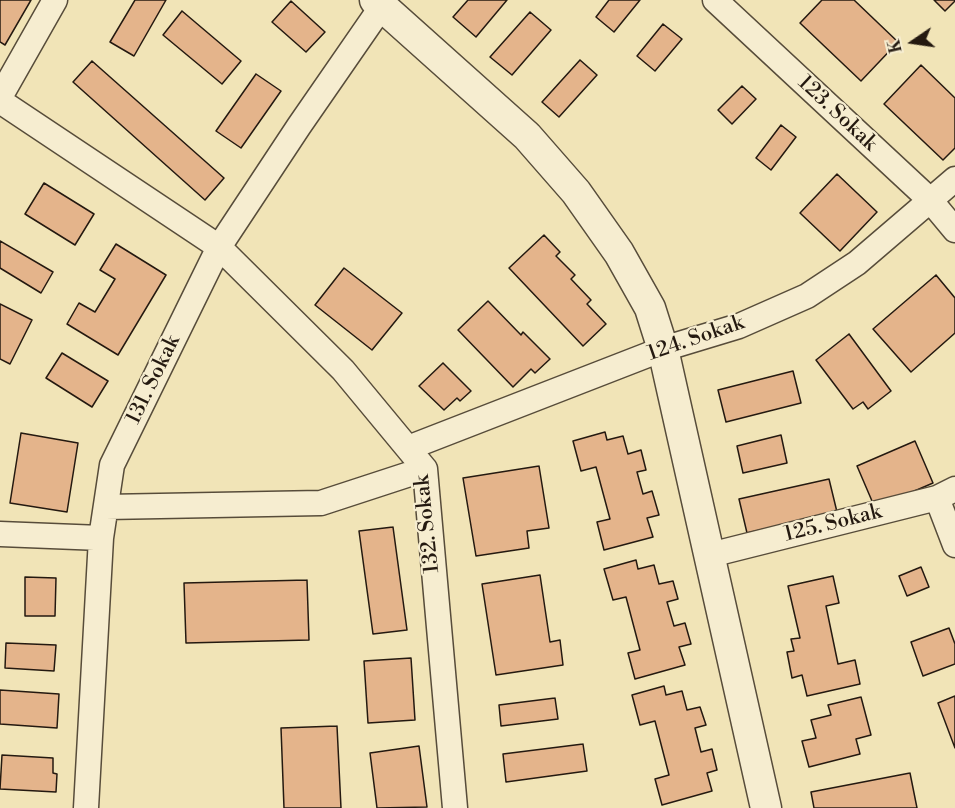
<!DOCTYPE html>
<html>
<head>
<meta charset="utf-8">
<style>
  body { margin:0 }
  #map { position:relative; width:955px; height:808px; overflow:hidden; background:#f1e4b7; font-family:"Libre Bodoni",serif }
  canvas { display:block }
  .north { position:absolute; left:883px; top:12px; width:60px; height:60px; -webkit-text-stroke:4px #f6edd0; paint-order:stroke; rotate:257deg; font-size:16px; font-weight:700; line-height:24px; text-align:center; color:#241910 }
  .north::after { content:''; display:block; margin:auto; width:21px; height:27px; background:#241910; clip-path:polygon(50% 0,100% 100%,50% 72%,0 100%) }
</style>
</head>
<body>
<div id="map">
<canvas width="955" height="808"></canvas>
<div class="north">K</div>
</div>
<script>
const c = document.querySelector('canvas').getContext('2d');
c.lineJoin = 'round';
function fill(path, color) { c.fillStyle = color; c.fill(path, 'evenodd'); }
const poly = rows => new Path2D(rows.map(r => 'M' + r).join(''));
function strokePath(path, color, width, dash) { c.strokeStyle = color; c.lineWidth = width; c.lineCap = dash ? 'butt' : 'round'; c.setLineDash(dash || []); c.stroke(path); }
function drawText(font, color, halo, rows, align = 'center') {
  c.font = font + ' "Libre Bodoni",serif'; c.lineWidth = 4.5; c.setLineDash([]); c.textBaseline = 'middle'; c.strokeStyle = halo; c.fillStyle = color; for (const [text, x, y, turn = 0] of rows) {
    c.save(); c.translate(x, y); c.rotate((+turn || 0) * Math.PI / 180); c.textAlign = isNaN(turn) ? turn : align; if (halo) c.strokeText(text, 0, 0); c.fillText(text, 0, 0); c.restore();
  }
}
const building = poly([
  [0,0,31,0,5,45,0,42,0,0],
  [135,0,166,0,134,56,110,42,135,0],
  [468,0,507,0,476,37,453,17,468,0],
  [609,0,640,0,614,32,596,17,609,0],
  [822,0,854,0,898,42,861,81,800,23,822,0],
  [934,0,955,0,955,1,945,11,934,0],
  [291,1,325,32,306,52,272,22,291,1],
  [182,11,241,61,222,84,163,35,182,11],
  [530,12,551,30,512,75,490,57,530,12],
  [663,24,682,39,655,71,637,56,663,24],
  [580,60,597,75,559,117,542,102,580,60],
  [92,61,224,178,205,200,73,82,92,61],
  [921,65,955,98,955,148,943,160,884,104,921,65],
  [256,74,281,91,241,148,216,131,256,74],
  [742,86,756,99,732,124,718,110,742,86],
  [781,125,796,137,771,170,756,158,781,125],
  [837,174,877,212,840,251,800,213,837,174],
  [44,183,94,214,75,245,25,214,44,183],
  [544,235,560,252,556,256,575,275,571,279,591,300,587,304,606,324,583,346,509,268,544,235],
  [0,241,53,272,41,293,0,268,0,241],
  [116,244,166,275,118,355,67,324,79,303,95,312,115,279,100,270,116,244],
  [344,268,402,313,372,350,315,305,344,268],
  [936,275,955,298,955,333,911,372,873,329,936,275],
  [488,301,521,335,523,332,550,359,535,373,531,369,513,387,458,330,488,301],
  [0,304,32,320,10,364,0,359,0,304],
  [849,334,891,391,868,409,863,402,853,409,816,360,849,334],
  [62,353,108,381,92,407,46,378,62,353],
  [443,363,471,391,460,401,457,398,444,410,419,386,443,363],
  [793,371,801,403,726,422,718,390,793,371],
  [605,432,607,440,623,436,628,454,641,450,646,470,637,472,643,494,652,491,659,515,647,518,653,537,604,550,597,522,610,519,596,467,581,471,573,441,605,432],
  [21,433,78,443,67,512,10,503,21,433],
  [781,435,787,463,743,473,737,446,781,435],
  [915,441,933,483,875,508,857,466,915,441],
  [539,466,549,528,527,531,529,548,476,556,463,478,539,466],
  [829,479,837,512,747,533,739,499,829,479],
  [393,527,407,630,373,634,359,531,393,527],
  [636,560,638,569,654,565,659,584,673,581,678,599,667,602,674,626,685,623,691,644,679,647,685,665,635,679,628,653,640,650,626,597,613,600,604,569,636,560],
  [921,567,929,587,907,596,899,576,921,567],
  [540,575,550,642,560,640,563,665,496,675,482,584,540,575],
  [833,576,839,603,826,606,838,664,855,660,860,684,807,696,802,675,792,678,787,652,794,651,791,639,800,638,788,586,833,576],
  [25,577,56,578,55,616,25,616,25,577],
  [307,580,309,640,186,643,184,583,307,580],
  [949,628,955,644,955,664,923,676,911,642,949,628],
  [6,643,56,645,54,671,5,668,6,643],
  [411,658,415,720,368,723,364,661,411,658],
  [664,686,666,695,682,691,687,710,700,707,706,725,695,728,701,752,712,749,717,770,707,773,712,791,662,805,655,779,669,775,655,721,640,725,632,695,664,686],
  [0,690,59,694,57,728,0,724,0,690],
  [955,696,955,748,938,703,955,696],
  [861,697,871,735,856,739,860,754,809,767,802,741,816,738,811,720,831,715,828,705,861,697],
  [555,698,558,719,501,726,499,705,555,698],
  [337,726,341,808,284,808,281,728,337,726],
  [583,744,587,771,506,782,503,754,583,744],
  [419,746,427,807,377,808,370,753,419,746],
  [2,755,53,758,53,773,57,774,56,792,0,789,2,755],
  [910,773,917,808,814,808,811,792,910,773]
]);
const minor = poly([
  [715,0,930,200,955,230],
  [0,97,55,0],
  [0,101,219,247,343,370,425,469,455,808],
  [408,448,663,349,739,326,807,296,857,263,955,179],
  [937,498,955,545],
  [106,507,321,503,425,469],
  [0,534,101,538],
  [710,555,937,498,955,489],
  [86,808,101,538,112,465,219,247,299,126,382,6]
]);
const tertiary = poly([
  [375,0,527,136,576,192,619,253,650,308,663,349,766,808]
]);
const streetNames = [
  ["123. Sokak",837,114,43],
  ["124. Sokak",696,339,-19],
  ["131. Sokak",154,380,-64],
  ["132. Sokak",428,524,-96],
  ["125. Sokak",833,524,-14]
];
fill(building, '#e4b48b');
strokePath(building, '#241910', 1.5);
strokePath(minor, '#574c3a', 27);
strokePath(tertiary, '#574c3a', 33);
strokePath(minor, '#f6edd0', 24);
strokePath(tertiary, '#f6edd0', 30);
drawText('21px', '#241910', '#f6edd0', streetNames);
</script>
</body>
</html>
